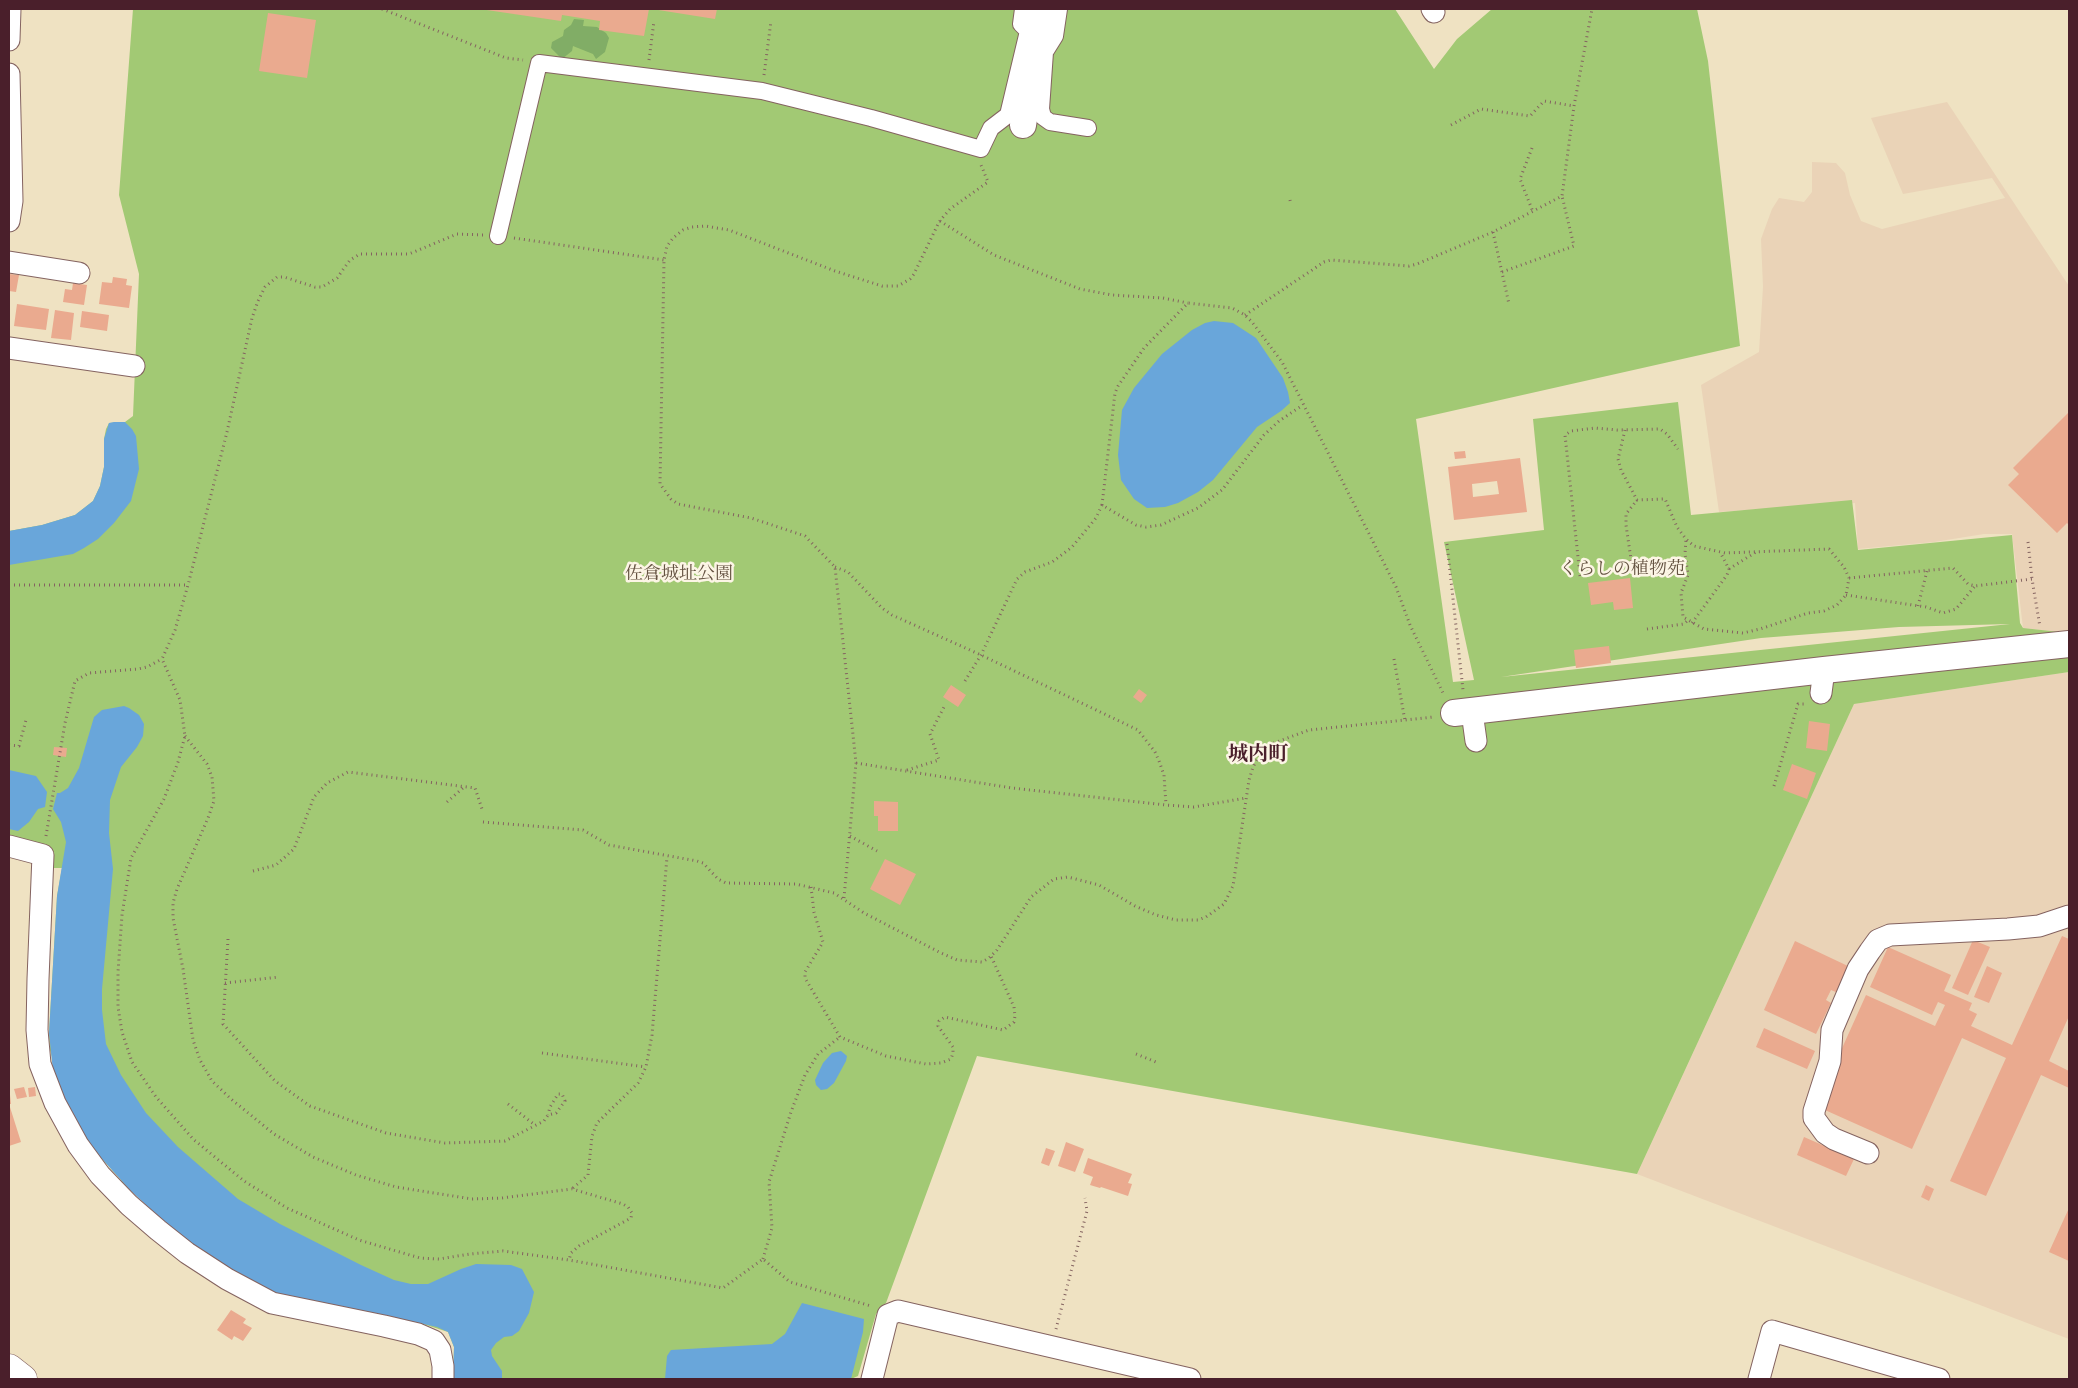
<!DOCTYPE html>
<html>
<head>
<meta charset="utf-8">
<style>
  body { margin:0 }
  #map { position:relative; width:2078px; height:1388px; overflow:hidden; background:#efe2c2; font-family:"IM FELL Double Pica",serif }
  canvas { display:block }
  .frame { position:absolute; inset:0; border:10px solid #4a1f2b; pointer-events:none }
</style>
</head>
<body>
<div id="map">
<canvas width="2078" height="1388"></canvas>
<div class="frame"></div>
</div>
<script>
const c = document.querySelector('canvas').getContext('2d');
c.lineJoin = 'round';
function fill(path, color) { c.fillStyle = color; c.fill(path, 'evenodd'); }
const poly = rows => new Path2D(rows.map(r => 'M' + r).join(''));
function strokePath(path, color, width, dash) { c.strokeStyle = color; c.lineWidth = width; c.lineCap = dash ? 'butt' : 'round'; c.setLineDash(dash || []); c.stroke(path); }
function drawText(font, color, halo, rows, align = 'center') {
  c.font = font + ' "IM FELL Double Pica","Noto Serif JP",serif'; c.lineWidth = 5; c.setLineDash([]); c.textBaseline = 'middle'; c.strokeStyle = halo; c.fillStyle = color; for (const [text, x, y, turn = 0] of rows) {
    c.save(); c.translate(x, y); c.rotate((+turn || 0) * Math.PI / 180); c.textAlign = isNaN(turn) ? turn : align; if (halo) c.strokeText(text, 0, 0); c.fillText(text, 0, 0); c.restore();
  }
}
const built = poly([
  [1947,102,2069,286,2069,633,2023,628,2012,534,1984,534,1934,542,1858,549,1855,503,1719,512,1701,385,1759,352,1763,287,1761,239,1772,209,1779,198,1804,202,1812,192,1812,162,1836,163,1845,173,1850,195,1861,221,1882,229,2005,198,1992,178,1903,194,1871,118],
  [2069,672,2069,1339,1637,1174,1854,704]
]);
const green = poly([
  [133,9,1395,9,1434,69,1457,39,1492,9,1697,9,1708,61,1740,346,1416,419,1453,682,1474,680,1444,542,1544,530,1533,419,1678,402,1691,515,1852,500,1858,550,2012,535,2020,623,2023,628,2069,633,2069,672,1854,704,1637,1174,977,1056,886,1303,876,1314,858,1376,851,1379,453,1379,454,1347,448,1332,420,1323,285,1297,130,1190,95,1151,68,1110,50,1050,49,1033,57,896,62,868,49,868,49,846,9,838,9,531,42,525,75,515,93,501,100,486,104,467,104,439,106,429,109,423,125,422,133,416,139,274,119,195],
  [2010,624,1501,677,1761,638,1899,627]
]);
const forest = poly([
  [574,19,584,20,583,26,597,27,606,33,609,38,605,52,596,59,593,54,573,46,572,51,562,59,551,48,552,42,563,36,564,30,571,25]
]);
const water = poly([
  [1214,321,1233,323,1256,338,1283,378,1288,392,1290,403,1281,411,1257,427,1213,480,1198,492,1178,503,1165,507,1147,508,1134,499,1121,480,1118,455,1122,410,1134,388,1162,354,1192,330,1205,323],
  [114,422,125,422,132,429,136,436,139,469,131,501,114,523,98,539,84,548,73,554,9,565,9,531,42,525,75,515,93,501,100,486,104,467,104,439,109,423],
  [124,706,129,708,139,715,144,724,143,736,137,747,121,767,110,800,109,833,113,869,102,989,102,1010,106,1044,121,1075,146,1113,178,1147,238,1199,280,1224,361,1265,394,1280,411,1284,428,1284,461,1269,476,1264,511,1265,522,1269,534,1292,529,1313,519,1331,512,1336,504,1337,496,1343,491,1350,492,1356,502,1371,502,1379,453,1379,454,1347,448,1332,437,1327,379,1314,285,1297,237,1276,183,1239,130,1190,95,1151,68,1110,53,1071,49,1033,57,896,66,842,61,822,53,809,57,793,60,793,68,788,79,768,94,717,102,710],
  [9,770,36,776,47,792,45,807,38,809,29,822,18,831,9,829],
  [841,1051,847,1056,846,1061,834,1083,827,1089,821,1090,816,1085,815,1080,823,1063,832,1053],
  [802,1303,864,1319,863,1332,851,1379,665,1379,667,1356,671,1350,772,1344,785,1334]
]);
const building = poly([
  [480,9,649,9,644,36,599,30,600,21,562,15,561,21],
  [652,9,717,9,715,19],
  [268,13,316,20,307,78,259,71],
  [9,274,19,275,16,292,9,291],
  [113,277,127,279,126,285,132,286,129,308,99,304,102,282,112,283],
  [73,283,87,285,84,305,63,302,65,289,72,290],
  [17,304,49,309,46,330,14,326],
  [55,310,74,313,71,340,51,338],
  [82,311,109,315,107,331,80,327],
  [2069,412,2069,525,2067,523,2057,533,2008,485,2019,474,2013,468],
  [1465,451,1466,458,1455,459,1454,452],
  [1520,458,1527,512,1454,520,1448,467],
  [1497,481,1499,494,1473,497,1472,484],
  [1630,578,1633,608,1614,610,1613,602,1591,605,1588,583],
  [1609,646,1611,663,1576,668,1574,650],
  [951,685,966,695,958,707,943,697],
  [1139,689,1147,695,1141,703,1133,697],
  [1809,721,1830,724,1827,751,1806,748],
  [54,747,67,748,66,757,53,755],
  [1792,764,1816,773,1807,799,1783,790],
  [874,801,898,802,898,831,878,831,878,816,874,816],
  [885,859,916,874,900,905,870,889],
  [2062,936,2069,939,2069,1016,2049,1061,2069,1071,2069,1088,2041,1075,1986,1196,1950,1181,2006,1058,1962,1038,1912,1149,1816,1106,1866,995,1935,1026,1945,1005,1938,1002,1932,1015,1870,987,1888,947,1951,975,1944,991,1972,1003,1969,1010,1977,1014,1971,1026,2012,1045],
  [1973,940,1990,947,1968,995,1952,988],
  [1795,941,1850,967,1838,993,1831,990,1826,1000,1831,1003,1816,1034,1764,1010],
  [1987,966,2002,973,1989,1003,1974,997],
  [1764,1028,1815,1051,1807,1069,1756,1047],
  [24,1087,27,1097,17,1099,14,1089],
  [35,1087,36,1096,29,1097,28,1088],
  [10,1095,11,1104,9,1104,21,1142,9,1146,9,1096],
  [1804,1137,1854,1159,1846,1176,1797,1155],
  [1066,1142,1084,1149,1075,1172,1058,1166],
  [1046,1148,1055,1151,1049,1166,1041,1163],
  [1088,1158,1132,1174,1128,1183,1132,1184,1128,1196,1101,1187,1100,1188,1090,1185,1093,1177,1083,1173],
  [1926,1185,1934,1189,1929,1201,1921,1197],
  [2069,1208,2069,1261,2049,1252],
  [231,1310,246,1319,243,1323,252,1328,243,1341,234,1336,232,1340,217,1330]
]);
const path = poly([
  [382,9,506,58,523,60],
  [649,60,654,21],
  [764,75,771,21],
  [1451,125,1481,109,1530,116,1544,101,1574,106],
  [1532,148,1520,179,1533,212],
  [1290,200,1291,204],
  [940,221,994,255,1080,289,1112,295,1163,298,1188,303],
  [1493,232,1509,304],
  [483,235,457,234,409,254,360,254,350,260,337,278,322,287,315,287,284,277,277,277,265,287,258,301,252,318,227,432,188,585,175,630,162,659,180,700,185,736,178,762,164,799,131,858,122,915,118,972,118,1007,122,1032,132,1062,156,1097,193,1139,244,1181,287,1208,359,1240,420,1258,439,1259,470,1254,503,1251,569,1260,723,1288,763,1259,790,1282,871,1306],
  [514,238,664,260],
  [1502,272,1574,246,1562,196],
  [1245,315,1324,262,1331,260,1409,266,1417,264,1493,232,1562,196,1574,106,1592,9],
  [1625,430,1618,459,1621,470,1637,500,1665,499,1677,527,1686,539,1694,546,1725,553,1829,549,1844,567,1849,578,1846,595,1837,605,1824,611,1808,613,1760,629,1743,633,1704,629,1683,617,1681,593,1688,575,1685,554,1686,539],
  [1102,505,1115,393,1118,386,1144,348,1188,303,1232,308,1245,315,1252,322,1282,362,1396,587,1410,625,1444,695],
  [2028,542,2032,579],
  [1447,544,1463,690],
  [1632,566,1626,525,1626,514,1637,500],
  [835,567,848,572,882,608,892,615,981,655,1138,730,1155,752,1159,761,1164,775,1166,805],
  [1729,569,1756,552],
  [1580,576,1565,435,1571,431,1595,428,1617,430,1660,429,1667,434,1678,449],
  [1849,578,1953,568,1968,584,1975,586,2032,579,2040,627],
  [9,585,188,585],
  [1846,595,1926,607,1943,613,1956,609,1975,586],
  [1918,606,1927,571],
  [1692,623,1727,575,1729,569,1720,552],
  [1647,629,1684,624,1687,621],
  [1394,659,1405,721],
  [965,681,981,655,1017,579,1025,572,1052,562,1072,547,1096,518,1102,505,1136,525,1146,527,1161,525,1198,508,1222,490,1264,435,1279,421,1303,405],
  [185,736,207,764,212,777,214,801,208,818,177,889,173,903,173,918,183,969,193,1040,200,1060,212,1081,231,1099,274,1134,313,1157,356,1175,396,1187,472,1199,502,1198,572,1189,623,1204,628,1207,632,1213,631,1218,579,1246,571,1253,569,1260],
  [9,745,19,746,26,720],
  [856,763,1012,788,1166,805,1194,807,1246,798],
  [907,770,939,760,930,734,944,707],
  [1774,786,1798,704,1805,704],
  [447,802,464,787],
  [483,822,583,830,609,845,697,861,703,863,718,879,726,883,796,884,834,893,864,913,941,953,957,960,982,962,989,958,997,950,1031,897,1054,879,1068,877,1099,885,1135,906,1156,915,1176,920,1198,920,1206,917,1224,904,1233,886,1249,780,1253,767,1260,754,1274,743,1309,730,1434,717],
  [46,836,65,723,75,681,89,673,138,669,147,667,162,659],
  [850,836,877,851],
  [253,871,276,865,294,849,314,797,327,783,348,772,475,788,482,809],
  [811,887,814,912,823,942,805,972,805,978,840,1037,886,1056,926,1064,941,1063,951,1059,953,1053,953,1047,938,1026,939,1021,945,1017,1003,1030,1014,1022,1015,1016,1014,1007,991,956],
  [844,898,856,763,835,567,805,536,751,518,678,504,671,499,660,484,664,260,667,246,673,238,683,230,692,227,705,226,729,230,835,271,882,286,898,286,910,279,914,274,939,222,950,209,988,182,981,165],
  [228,939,223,1024,275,1081,310,1106,386,1133,445,1143,505,1141,544,1121,548,1115,556,1113,565,1101,562,1094,558,1094,550,1107,548,1115],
  [225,983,279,977],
  [542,1053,646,1067],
  [1136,1054,1156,1062],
  [508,1104,535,1125],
  [573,1188,588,1175,592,1136,597,1123,638,1083,646,1067,652,1035,667,857],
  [763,1259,772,1228,769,1182,791,1112,805,1075,818,1054,840,1037],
  [1056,1329,1087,1211,1085,1198]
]);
const pedestrian = poly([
  [1059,9,1055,36,1045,52,1041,109,1043,117,1050,122,1088,128],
  [498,236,539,63,762,91,871,118,981,149,991,128,1008,115,1028,31,1021,24,1023,9]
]);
const minor = poly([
  [1432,9,1434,12],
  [9,40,10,9],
  [9,74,12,201,9,221],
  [9,262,79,273],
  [9,348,134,366],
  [1821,693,1824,670],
  [1472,712,1476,741],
  [9,846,43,855,38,979,37,1030,40,1064,55,1103,78,1145,100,1175,129,1205,158,1230,187,1253,227,1279,272,1303,384,1326,418,1334,434,1341,440,1350,443,1366,443,1379],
  [1868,1153,1834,1139,1825,1133,1814,1118,1814,1111,1830,1061,1832,1030,1858,969,1870,951,1878,940,1890,935,2008,929,2039,926,2069,916],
  [872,1379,888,1315,898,1311,1190,1379],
  [1759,1379,1772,1331,1939,1379]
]);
const tertiary = poly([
  [1023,125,1041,9],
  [1454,713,1824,670,2069,644]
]);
const trunk = poly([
  [9,1368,23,1379]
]);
const parkNames = [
  ["くらしの植物苑",1622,570],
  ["佐倉城址公園",679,575]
];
const quarterNames = [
  ["城内町",1258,756]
];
fill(built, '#ead3b7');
fill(green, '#a2c974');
fill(forest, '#81ad66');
fill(water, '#69a6da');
fill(building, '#eaaa8f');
strokePath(pedestrian, '#846360', 18);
strokePath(minor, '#846360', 23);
strokePath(tertiary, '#846360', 28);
strokePath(trunk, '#846360', 29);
strokePath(path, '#846360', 3, [1, 4]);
strokePath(pedestrian, '#fff', 16);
strokePath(minor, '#fff', 21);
strokePath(tertiary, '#fff', 26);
strokePath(trunk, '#fff', 28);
drawText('18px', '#645241', '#fcf5e5', parkNames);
drawText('bold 20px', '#4a1f2b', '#fcf5e5', quarterNames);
</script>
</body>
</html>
